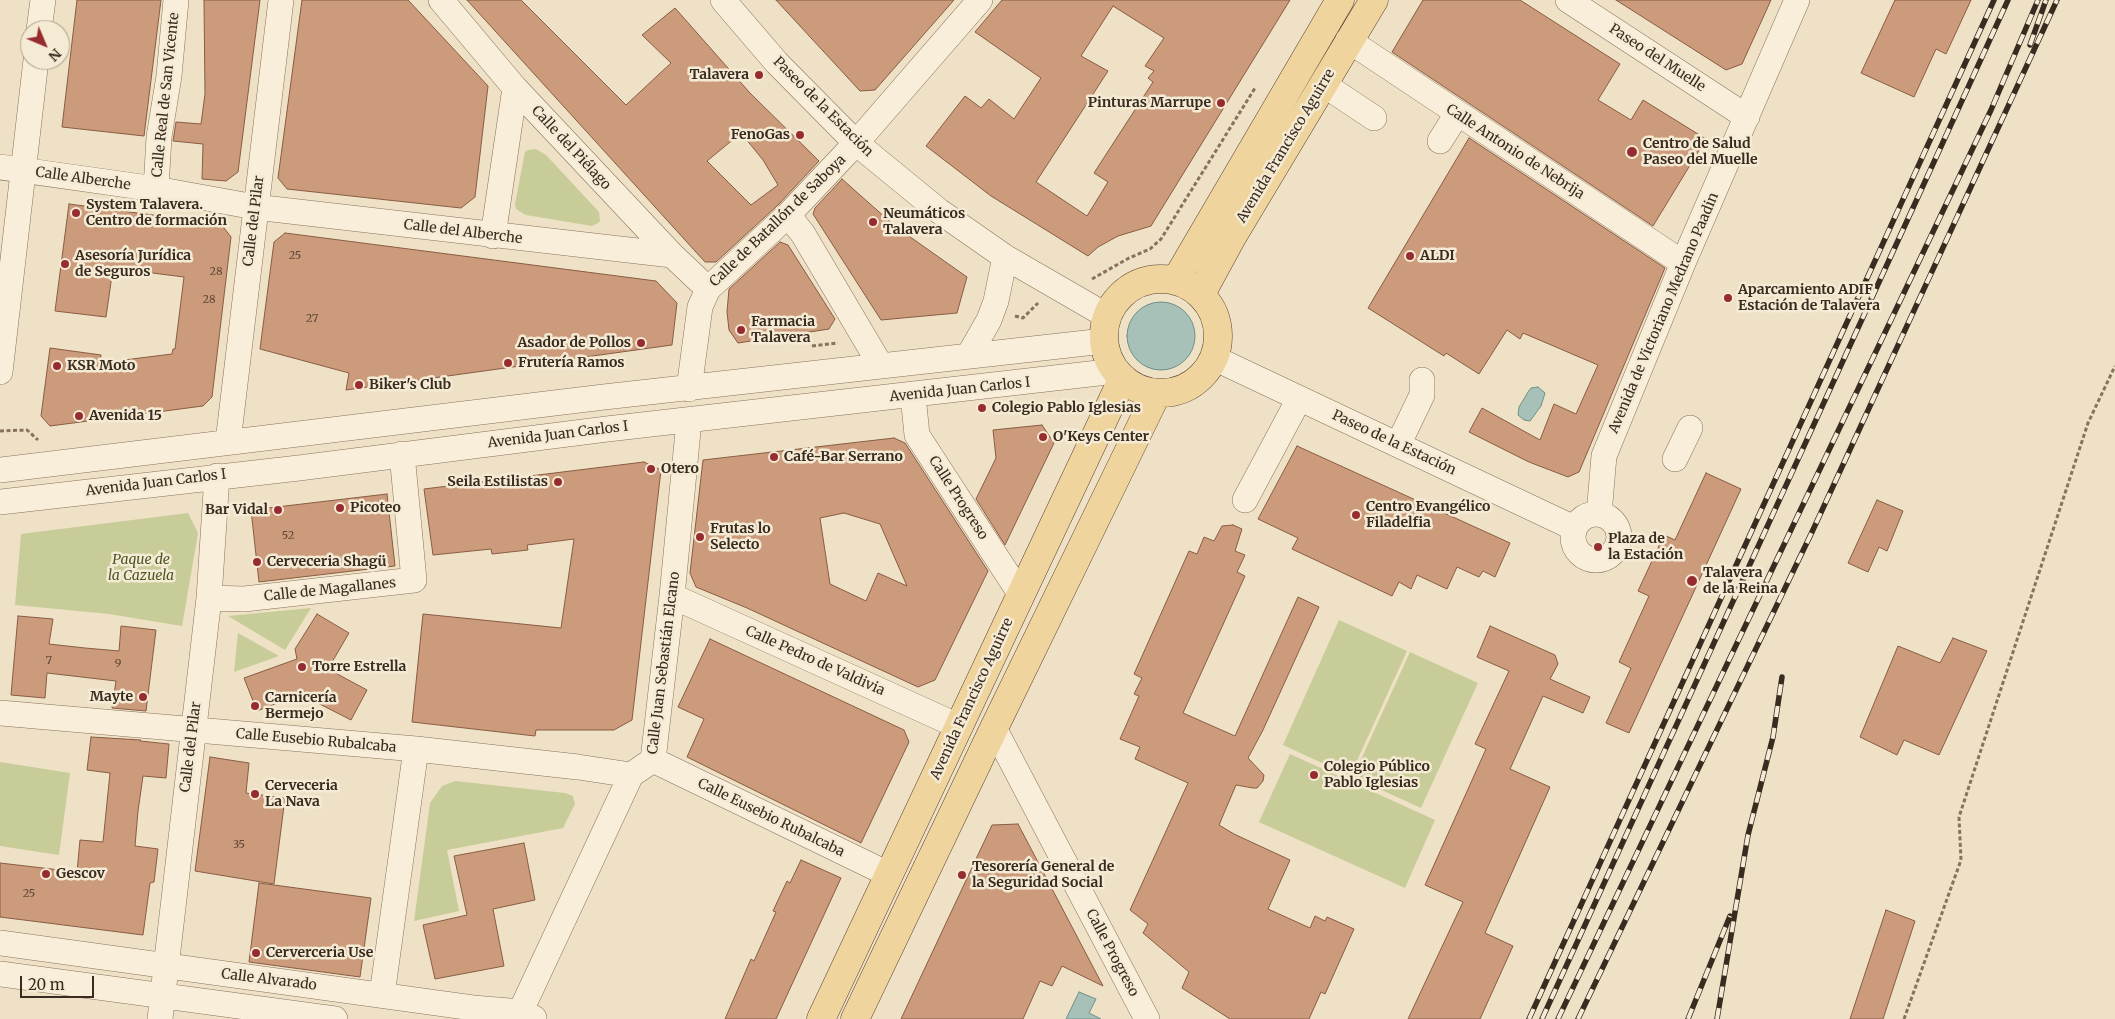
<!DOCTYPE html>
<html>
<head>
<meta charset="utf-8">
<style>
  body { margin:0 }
  #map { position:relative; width:2115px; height:1019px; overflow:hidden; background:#eee1c6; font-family:Merriweather,serif }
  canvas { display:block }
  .north { position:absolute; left:20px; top:20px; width:50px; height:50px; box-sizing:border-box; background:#f5ebd5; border:1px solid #aa9e8c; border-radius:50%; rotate:135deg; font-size:14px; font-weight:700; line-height:20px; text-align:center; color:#392b1f }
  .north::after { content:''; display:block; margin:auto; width:18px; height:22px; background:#972c30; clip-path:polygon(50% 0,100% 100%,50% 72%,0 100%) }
  .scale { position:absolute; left:20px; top:976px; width:74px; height:22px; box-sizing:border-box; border:2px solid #392b1f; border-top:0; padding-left:6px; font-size:15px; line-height:18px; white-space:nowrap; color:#392b1f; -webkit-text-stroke:4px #f5ebd5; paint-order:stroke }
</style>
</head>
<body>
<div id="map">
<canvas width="2115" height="1019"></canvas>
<div class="north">N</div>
<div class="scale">20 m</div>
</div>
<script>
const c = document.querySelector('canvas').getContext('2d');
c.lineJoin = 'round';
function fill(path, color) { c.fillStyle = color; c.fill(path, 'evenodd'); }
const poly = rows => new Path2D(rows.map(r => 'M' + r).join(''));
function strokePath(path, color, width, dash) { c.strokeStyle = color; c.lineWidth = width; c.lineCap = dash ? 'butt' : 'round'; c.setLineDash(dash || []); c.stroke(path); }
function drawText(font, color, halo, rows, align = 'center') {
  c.font = font + ' Merriweather,serif'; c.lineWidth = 5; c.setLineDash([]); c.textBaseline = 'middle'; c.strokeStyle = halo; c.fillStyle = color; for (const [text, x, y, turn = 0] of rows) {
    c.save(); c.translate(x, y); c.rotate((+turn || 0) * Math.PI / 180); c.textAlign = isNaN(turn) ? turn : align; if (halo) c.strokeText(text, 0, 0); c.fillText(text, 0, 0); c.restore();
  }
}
const green = poly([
  [536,149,546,155,599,212,600,221,598,223,592,226,526,215,516,209,515,204,525,152,528,150],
  [188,513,198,533,182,626,109,614,15,605,21,534],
  [311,608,285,650,228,616],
  [1339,620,1407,651,1350,776,1283,745],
  [238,633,279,656,234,672],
  [1410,652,1478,683,1421,808,1353,777],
  [1290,754,1435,820,1405,888,1259,822],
  [0,762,70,773,59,855,0,846],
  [455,781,565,793,573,796,575,804,563,828,447,850,459,911,414,921,430,803,442,786]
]);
const water = poly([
  '1127 336a34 34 0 1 1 68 0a34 34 0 1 1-68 0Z',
  [1538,387,1545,393,1541,406,1530,421,1524,420,1518,415,1519,407,1528,392,1531,388,1538,387],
  [1079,992,1096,999,1089,1013,1101,1019,1066,1019,1079,992]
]);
const building = poly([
  [77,0,161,0,144,136,62,127,77,0],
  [204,0,260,0,238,172,226,181,202,179,203,144,173,141,176,122,201,124,205,94,204,0],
  [302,0,408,0,488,86,475,197,461,208,287,189,278,178,302,0],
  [467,0,521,0,626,105,671,63,642,35,675,8,750,93,819,161,778,205,716,262,705,262,467,0],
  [741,133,763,160,778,185,751,205,707,161,741,133],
  [776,0,954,0,875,90,860,91,776,0],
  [1002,0,1290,0,1151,226,1118,236,1098,247,1088,256,991,196,926,146,965,96,981,108,989,99,1014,119,1041,78,975,32,1002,0],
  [1113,6,1164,38,1145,66,1154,71,1148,78,1153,82,1094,173,1108,182,1087,216,1036,182,1108,71,1081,56,1113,6],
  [1423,0,1520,0,1620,64,1598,100,1631,120,1643,100,1706,139,1653,226,1392,52,1423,0],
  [1616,0,1771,0,1742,64,1726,70,1616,0],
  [1895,0,1971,0,1946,54,1936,49,1914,97,1861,73,1895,0],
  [1469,138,1665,268,1579,472,1568,477,1529,462,1469,432,1482,408,1540,440,1554,404,1576,414,1598,365,1523,333,1520,339,1507,330,1479,374,1446,353,1444,356,1368,308,1469,138],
  [842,179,896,227,967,277,957,313,881,320,813,214,815,208,842,179],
  [69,204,221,224,231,237,212,397,203,406,50,426,41,416,50,348,101,355,100,363,172,354,173,349,175,349,184,277,113,268,106,317,55,311,69,204],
  [285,233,656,281,677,303,672,345,346,390,349,373,260,349,274,242,285,233],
  [780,242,788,245,835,319,829,329,738,343,729,330,727,312,729,289,780,242],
  [1042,425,1054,443,1005,545,976,499,996,458,993,430,1042,425],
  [894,438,905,443,988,571,935,680,918,687,747,608,696,587,690,573,703,460,894,438],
  [844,513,880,524,907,586,878,573,866,601,830,584,820,518,844,513],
  [1297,446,1510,543,1495,577,1483,571,1479,577,1457,567,1447,589,1417,575,1411,589,1399,582,1392,596,1292,549,1298,538,1258,519,1297,446],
  [644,462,661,470,632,720,614,730,536,730,535,736,412,722,423,614,561,628,574,539,527,545,528,550,492,554,491,549,433,555,424,489,644,462],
  [1706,473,1741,489,1629,733,1606,723,1631,668,1619,662,1649,596,1638,591,1664,535,1675,540,1706,473],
  [387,494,395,566,259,582,251,510,387,494],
  [1877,500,1903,511,1887,551,1879,547,1868,572,1848,563,1877,500],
  [1233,525,1242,529,1235,551,1245,555,1237,572,1245,576,1183,713,1235,736,1298,597,1319,607,1263,730,1248,758,1264,775,1263,781,1257,788,1253,788,1236,785,1219,825,1234,834,1290,860,1268,909,1310,928,1315,916,1325,921,1327,917,1354,929,1325,994,1321,992,1309,1019,1230,1019,1182,988,1189,972,1143,933,1148,924,1130,910,1188,783,1135,759,1140,747,1120,739,1139,696,1134,694,1142,678,1134,674,1189,551,1197,554,1204,537,1214,541,1222,526,1233,525],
  [317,614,349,633,328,669,367,690,351,720,300,694,257,711,244,678,297,659,295,649,317,614],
  [18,616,53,619,49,644,85,648,119,651,121,626,156,630,146,711,112,708,116,681,47,673,45,698,11,695,18,616],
  [1490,626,1555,655,1558,664,1550,679,1590,697,1583,713,1543,696,1510,769,1550,787,1485,933,1513,946,1480,1019,1408,1019,1463,902,1425,885,1486,749,1475,744,1509,671,1477,657,1490,626],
  [1953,638,1987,651,1939,755,1904,740,1897,755,1860,737,1898,646,1940,663,1953,638],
  [710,639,904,730,909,742,861,843,687,757,704,719,678,707,710,639],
  [91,737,141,740,140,741,169,744,166,778,143,776,138,811,135,846,158,849,154,882,150,883,143,935,0,917,0,863,77,872,80,840,103,842,110,773,87,770,91,737],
  [210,757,249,763,246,793,285,798,274,884,195,871,210,757],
  [1018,824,1103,986,1062,966,1052,986,1040,981,1023,1019,901,1019,992,825,1018,824],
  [524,843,535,900,493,909,504,966,435,979,423,925,467,915,454,856,524,843],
  [801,860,841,878,776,1019,725,1019,751,959,754,961,776,912,773,911,787,881,790,883,801,860],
  [259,883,371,898,360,977,249,962,259,883],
  [1886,910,1915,921,1883,1019,1850,1019,1886,910]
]);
const path = poly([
  [1092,279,1129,258,1150,249,1161,239,1255,88],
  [1015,316,1023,318,1038,303],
  [812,346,838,343],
  [0,431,27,430,38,440],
  [1904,1019,1961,860,1959,817,2088,423,2115,366]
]);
const minor = poly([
  [441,0,515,88,672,255,708,289],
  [723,0,777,63,856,143,939,211,1005,257,1107,316],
  [1568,0,1747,117],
  [39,30,43,0],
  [1348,40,1683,263],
  [1323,84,1374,118],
  [1440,141,1457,114],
  [0,167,156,189,255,207,672,255],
  [156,189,159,137,169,76,176,0],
  [788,215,803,234,881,366],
  [493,236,515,88],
  [969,355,989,320,996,301,1005,257],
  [1214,358,1574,528],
  [0,372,36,60],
  [689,389,700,307,708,289,788,215,856,143,980,0],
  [913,395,917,435,1021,595],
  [228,442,281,0],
  [1398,445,1422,395,1422,380],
  [1675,459,1690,428],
  [0,470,604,397,1104,341],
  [1245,500,1299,399],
  [0,502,299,468,607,429,1116,371],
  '1573 537a23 23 0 1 1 46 0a23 23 0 1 1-46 0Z',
  [1599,514,1604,456,1683,263,1797,0],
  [672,596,958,726],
  [209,598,244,599,414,580,402,454],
  [0,713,416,749,578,767,631,775],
  [994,728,1147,1019],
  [653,760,890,875],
  [0,943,473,1008,521,1012,534,1018],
  [0,974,335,1019],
  [382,995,416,749],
  [160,1019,209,598,217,476],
  [517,1019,631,775,653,760,672,596,689,421]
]);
const major = poly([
  '1104 336a57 57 0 1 1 114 0a57 57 0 1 1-114 0Z',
  [1176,280,1340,0],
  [1201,294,1232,237,1374,0],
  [821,1019,1123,378],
  [855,1019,994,728,1157,393]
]);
const rail = poly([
  [2030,45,2046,0],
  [1529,1019,1994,0],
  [1542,1019,2008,0],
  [1558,1019,1991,110,2038,0],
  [1578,1019,1812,532,2057,0],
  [1688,1019,1730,916],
  [1717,1019,1748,835,1773,737,1782,677]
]);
const markers = [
  [759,75,5,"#972c30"],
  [1221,103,5,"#972c30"],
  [800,135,5,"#972c30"],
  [1632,152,6,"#972c30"],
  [76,213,5,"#972c30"],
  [873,222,5,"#972c30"],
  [1410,256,5,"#972c30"],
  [65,264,5,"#972c30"],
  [1728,298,5,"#972c30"],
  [741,330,5,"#972c30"],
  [641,343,5,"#972c30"],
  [508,363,5,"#972c30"],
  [57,366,5,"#972c30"],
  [359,385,5,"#972c30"],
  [982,408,5,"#972c30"],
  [79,416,5,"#972c30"],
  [1043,437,5,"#972c30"],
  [774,457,5,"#972c30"],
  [651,469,5,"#972c30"],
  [558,482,5,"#972c30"],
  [340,508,5,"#972c30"],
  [278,510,5,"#972c30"],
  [1356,515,5,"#972c30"],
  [700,537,5,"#972c30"],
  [1598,547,5,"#972c30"],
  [257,562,5,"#972c30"],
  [1692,581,6,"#972c30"],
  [302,667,5,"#972c30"],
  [143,697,5,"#972c30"],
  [255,706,5,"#972c30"],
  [1314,775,5,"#972c30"],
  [255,794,5,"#972c30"],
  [46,874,5,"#972c30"],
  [962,875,5,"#972c30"],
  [256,953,5,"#972c30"]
];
const numberNames = [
  ["25",295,256],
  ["28",216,272],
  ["28",209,300],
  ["27",312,319],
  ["52",288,536],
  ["7",49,661],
  ["9",118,664],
  ["35",239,845],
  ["25",29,894]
];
const streetNames = [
  ["Paseo del Muelle",1657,58,33],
  ["Calle Real de San Vicente",166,95,-84],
  ["Paseo de la Estación",823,107,45],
  ["Avenida Francisco Aguirre",1286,146,-59],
  ["Calle del Piélago",571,148,47],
  ["Calle Antonio de Nebrija",1515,152,33],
  ["Calle Alberche",83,179,8],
  ["Calle del Pilar",254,221,-83],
  ["Calle de Batallón de Saboya",778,221,-44],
  ["Calle del Alberche",463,232,7],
  ["Avenida de Victoriano Medrano Paadin",1664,313,-67],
  ["Avenida Juan Carlos I",960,390,-6],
  ["Avenida Juan Carlos I",558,435,-7],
  ["Paseo de la Estación",1394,443,25],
  ["Avenida Juan Carlos I",156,483,-7],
  ["Calle Progreso",958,498,57],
  ["Calle de Magallanes",330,590,-6],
  ["Calle Pedro de Valdivia",815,661,24],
  ["Calle Juan Sebastián Elcano",664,663,-83],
  ["Avenida Francisco Aguirre",972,699,-65],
  ["Calle Eusebio Rubalcaba",316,741,5],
  ["Calle del Pilar",191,747,-83],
  ["Calle Eusebio Rubalcaba",771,818,26],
  ["Calle Progreso",1112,953,62],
  ["Calle Alvarado",269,980,7]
];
const poiNames = [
  ["Talavera",749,75,"right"],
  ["Pinturas Marrupe",1211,103,"right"],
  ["FenoGas",790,135,"right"],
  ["Centro de Salud",1643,144],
  ["Paseo del Muelle",1643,160],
  ["System Talavera.",86,205],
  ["Centro de formación",86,221],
  ["Neumáticos",883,214],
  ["Talavera",883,230],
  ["Asesoría Jurídica",75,256],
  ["de Seguros",75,272],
  ["ALDI",1420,256],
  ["Aparcamiento ADIF",1738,290],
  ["Estación de Talavera",1738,306],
  ["Farmacia",751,322],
  ["Talavera",751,338],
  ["Asador de Pollos",631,343,"right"],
  ["Frutería Ramos",518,363],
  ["KSR Moto",67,366],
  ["Biker's Club",369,385],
  ["Colegio Pablo Iglesias",992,408],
  ["Avenida 15",89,416],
  ["O'Keys Center",1053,437],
  ["Café-Bar Serrano",784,457],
  ["Otero",661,469],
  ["Seila Estilistas",548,482,"right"],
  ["Centro Evangélico",1366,507],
  ["Filadelfia",1366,523],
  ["Picoteo",350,508],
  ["Bar Vidal",268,510,"right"],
  ["Frutas lo",710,529],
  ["Selecto",710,545],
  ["Plaza de",1608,539],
  ["la Estación",1608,555],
  ["Cerveceria Shagü",267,562],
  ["Talavera",1703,573],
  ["de la Reina",1703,589],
  ["Torre Estrella",312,667],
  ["Mayte",133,697,"right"],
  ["Carnicería",265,698],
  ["Bermejo",265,714],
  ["Colegio Público",1324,767],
  ["Pablo Iglesias",1324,783],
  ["Cerveceria",265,786],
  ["La Nava",265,802],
  ["Tesorería General de",972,867],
  ["la Seguridad Social",972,883],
  ["Gescov",56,874],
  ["Cerverceria Use",266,953]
];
const parkNames = [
  ["Paque de",141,560],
  ["la Cazuela",141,576]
];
fill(green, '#c8cc99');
fill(water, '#a7c1b9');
strokePath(water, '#6e9086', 1);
fill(building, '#cb9b7c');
strokePath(building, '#885c42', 1);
strokePath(minor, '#89725c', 26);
strokePath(major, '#574130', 29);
strokePath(path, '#89725c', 3, [4, 2.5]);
strokePath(minor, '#f8eed9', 25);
strokePath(major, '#f0d49e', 28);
strokePath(rail, '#392b1f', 5.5);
strokePath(rail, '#f5ebd5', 4, [11]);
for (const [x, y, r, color] of markers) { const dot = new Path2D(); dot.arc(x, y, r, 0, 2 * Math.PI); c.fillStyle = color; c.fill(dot); strokePath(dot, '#f5ebd5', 2); }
drawText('11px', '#5e4736', null, numberNames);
drawText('14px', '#392b1f', '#f5ebd5', streetNames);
drawText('bold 14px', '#392b1f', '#f5ebd5', poiNames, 'left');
drawText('italic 14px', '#4b5526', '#f5ebd5', parkNames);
</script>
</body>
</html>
